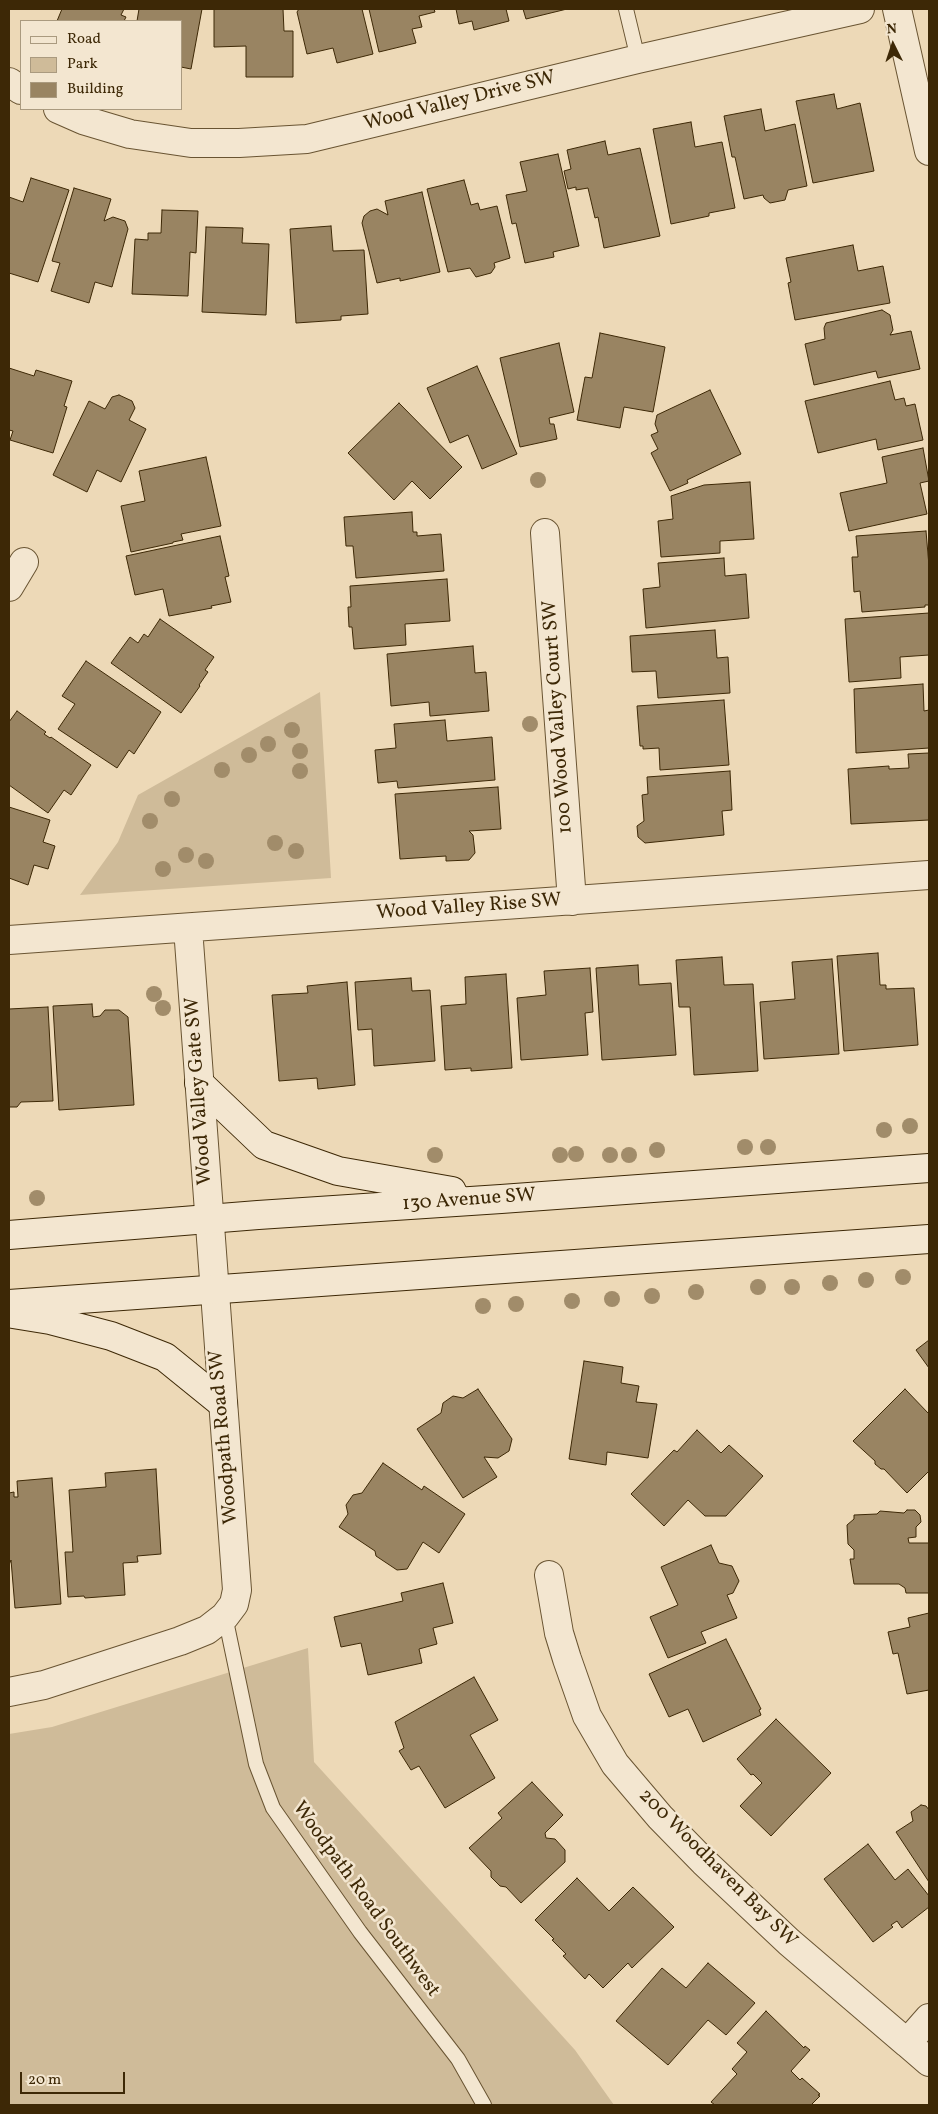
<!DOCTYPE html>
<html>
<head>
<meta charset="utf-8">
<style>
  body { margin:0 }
  #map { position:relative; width:938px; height:2114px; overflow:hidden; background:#edd9b7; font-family:Vollkorn,serif }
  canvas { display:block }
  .frame { position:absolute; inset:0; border:10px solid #3d2806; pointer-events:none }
  .legend { position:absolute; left:20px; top:20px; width:162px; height:90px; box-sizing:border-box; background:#f3e6d0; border:1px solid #aa9a7f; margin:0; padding:6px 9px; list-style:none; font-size:15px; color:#3d2806 }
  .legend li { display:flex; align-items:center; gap:10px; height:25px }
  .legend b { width:25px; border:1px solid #aa9a7f }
  .north { position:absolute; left:868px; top:20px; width:50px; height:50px; -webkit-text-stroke:4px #f3e6d0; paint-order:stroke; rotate:356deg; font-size:14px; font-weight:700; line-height:20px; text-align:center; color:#3d2806 }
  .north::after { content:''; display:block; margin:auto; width:18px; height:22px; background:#3d2806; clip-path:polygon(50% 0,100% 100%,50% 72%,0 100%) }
  .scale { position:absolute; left:20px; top:2072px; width:105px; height:22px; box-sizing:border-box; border:2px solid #3d2806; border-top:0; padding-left:6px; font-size:15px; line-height:18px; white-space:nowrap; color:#3d2806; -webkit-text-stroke:4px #f3e6d0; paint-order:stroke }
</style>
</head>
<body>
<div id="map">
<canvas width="938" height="2114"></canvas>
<div class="frame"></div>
<ul class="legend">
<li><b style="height:6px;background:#f3e6d0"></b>Road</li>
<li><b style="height:14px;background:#cfbb99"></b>Park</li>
<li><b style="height:14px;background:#998462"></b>Building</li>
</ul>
<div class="north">N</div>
<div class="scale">20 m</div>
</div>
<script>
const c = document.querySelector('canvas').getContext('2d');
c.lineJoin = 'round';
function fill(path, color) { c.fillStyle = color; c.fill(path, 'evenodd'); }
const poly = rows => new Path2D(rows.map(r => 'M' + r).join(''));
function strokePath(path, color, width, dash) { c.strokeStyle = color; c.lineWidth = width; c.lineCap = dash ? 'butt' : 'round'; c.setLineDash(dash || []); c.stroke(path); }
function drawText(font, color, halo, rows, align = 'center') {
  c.font = font + ' Vollkorn,serif'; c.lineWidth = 5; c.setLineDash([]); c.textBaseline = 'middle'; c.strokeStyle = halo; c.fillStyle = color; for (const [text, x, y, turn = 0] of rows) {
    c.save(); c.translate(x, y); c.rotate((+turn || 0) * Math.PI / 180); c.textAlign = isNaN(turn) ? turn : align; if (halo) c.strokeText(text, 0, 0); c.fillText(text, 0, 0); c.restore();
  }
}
const green = poly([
  [320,692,331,878,80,895,118,842,138,795],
  [308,1648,314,1762,575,2050,614,2105,9,2105,9,1734,52,1727]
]);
const building = poly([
  [62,9,124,9,121,15,126,17,124,21,57,21,62,9],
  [139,9,202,9,191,69,181,67,181,21,137,21,139,9],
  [214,9,283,9,284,31,293,31,293,77,246,77,246,46,214,47,214,9],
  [299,9,362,9,373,54,337,63,333,48,307,54,297,12,299,9],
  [369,9,434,9,435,12,419,16,422,27,412,29,416,43,379,52,369,9],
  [456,9,506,9,509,21,474,30,472,21,459,24,456,9],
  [523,9,567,9,526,19,523,9],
  [834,94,837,109,860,103,874,171,813,183,796,101,834,94],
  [761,109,765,131,795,124,807,186,788,190,785,200,770,203,764,198,763,195,744,199,735,157,732,157,724,116,761,109],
  [691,122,695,147,722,142,735,208,709,213,709,216,671,224,653,129,691,122],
  [605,141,608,155,640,148,660,236,604,248,598,217,595,218,588,188,576,190,576,187,568,189,564,171,571,169,567,150,605,141],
  [558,154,579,246,553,252,554,257,525,263,516,223,512,224,506,195,527,191,520,162,558,154],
  [31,178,69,190,38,282,9,273,9,197,23,202,31,178],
  [464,180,471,205,478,203,480,210,497,206,510,258,494,263,495,267,491,273,476,277,470,268,448,272,427,189,464,180],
  [74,188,111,199,104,221,113,217,125,221,128,229,112,287,95,282,89,303,51,291,60,263,52,261,74,188],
  [422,192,440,272,400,281,400,278,377,283,362,223,364,216,370,211,377,209,388,215,385,201,422,192],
  [162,210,198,211,196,253,190,252,188,296,132,294,135,239,148,240,148,233,161,233,162,210],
  [331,226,333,251,364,250,368,314,341,316,341,320,296,323,290,229,331,226],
  [206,227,243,228,242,243,269,244,266,315,202,312,206,227],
  [853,245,858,271,883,266,890,303,795,320,788,283,791,282,786,258,853,245],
  [882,310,890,315,893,330,890,335,911,331,920,369,878,378,876,371,814,385,805,344,825,339,824,328,826,323,882,310],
  [600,333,665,347,653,412,624,407,620,428,577,420,585,377,592,378,600,333],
  [559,343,574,412,549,418,550,424,554,424,557,439,520,447,500,358,559,343],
  [477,366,517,454,482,469,468,435,450,443,427,388,477,366],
  [9,368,34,376,36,370,72,381,64,406,67,407,53,453,10,440,13,431,9,430,9,368],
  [890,381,895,400,904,398,906,406,915,404,923,440,878,450,876,439,818,453,805,401,890,381],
  [710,390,741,454,687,480,688,483,670,491,651,453,658,449,651,435,658,432,655,424,657,415,710,390],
  [119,395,132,401,135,408,129,420,146,429,121,482,97,470,87,492,53,475,89,401,105,409,112,397,119,395],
  [399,403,462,467,430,499,412,481,394,500,348,453,399,403],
  [923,448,929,481,920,483,927,514,849,531,840,493,887,483,882,457,923,448],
  [206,457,221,526,181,534,183,540,173,542,173,543,131,552,121,506,145,501,139,471,206,457],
  [750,482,754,539,720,541,720,553,661,557,658,521,673,519,671,496,704,485,750,482],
  [412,512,413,532,417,532,417,536,441,534,444,571,356,578,353,546,346,546,344,517,412,512],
  [926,531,929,566,929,605,925,605,925,607,862,612,860,591,854,592,852,557,858,557,856,536,926,531],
  [220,536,229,576,225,577,231,602,211,606,212,608,169,616,163,589,135,595,126,556,220,536],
  [724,558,725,576,746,574,749,618,646,628,643,589,660,587,658,563,724,558],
  [447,579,450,621,405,624,406,645,354,649,352,627,349,627,348,607,351,607,350,586,447,579],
  [929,613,929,655,900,657,901,678,849,682,845,619,929,613],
  [160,619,214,657,205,670,208,672,199,685,200,686,181,713,111,663,130,637,138,643,144,634,148,637,160,619],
  [715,630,717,658,728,657,730,693,658,698,656,671,632,672,630,636,715,630],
  [473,646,475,673,486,672,489,711,430,716,429,702,391,706,387,654,473,646],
  [86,661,161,712,134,754,129,750,117,768,58,729,75,704,62,696,86,661],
  [923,684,924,711,929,710,929,748,856,753,854,689,923,684],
  [724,700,729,765,660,770,659,748,643,749,643,746,640,746,637,706,724,700],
  [17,711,46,732,44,734,50,738,51,737,91,765,71,795,64,790,48,813,9,785,9,722,17,711],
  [445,720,447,741,492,737,495,780,398,788,397,781,378,783,375,750,396,748,394,724,445,720],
  [929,753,929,820,851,824,848,769,889,766,889,769,909,768,908,754,929,753],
  [730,771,732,810,722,811,724,835,645,843,638,837,637,826,644,821,642,795,648,794,647,777,730,771],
  [498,787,501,829,469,831,473,835,475,853,469,860,446,861,446,856,400,859,395,794,498,787],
  [9,807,50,820,43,842,55,846,48,869,34,865,28,885,9,878,9,807],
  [878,953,880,985,886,985,886,989,914,988,918,1045,844,1051,837,956,878,953],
  [722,957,724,985,753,984,758,1071,694,1075,690,1007,679,1007,676,960,722,957],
  [832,959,839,1054,764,1059,760,1002,795,999,792,962,832,959],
  [638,965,639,985,671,983,676,1055,602,1060,596,968,638,965],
  [590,968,593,1012,585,1013,588,1055,521,1060,517,998,546,995,544,971,590,968],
  [506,974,512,1068,471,1071,471,1068,445,1070,441,1006,466,1004,465,977,506,974],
  [411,978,412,991,430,990,435,1061,374,1066,372,1029,358,1030,355,982,411,978],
  [347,982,355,1085,318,1089,317,1078,279,1081,272,995,308,993,307,986,347,982],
  [92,1004,93,1017,100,1016,105,1010,119,1010,128,1017,134,1105,59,1110,53,1006,92,1004],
  [48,1007,53,1101,21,1102,17,1107,9,1107,9,1009,48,1007],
  [929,1340,929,1368,916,1350,929,1340],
  [584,1361,623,1367,621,1383,639,1386,636,1402,657,1404,648,1458,607,1452,606,1465,569,1459,584,1361],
  [478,1389,512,1439,509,1451,498,1458,484,1457,497,1477,463,1498,417,1429,441,1413,443,1403,453,1396,463,1398,478,1389],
  [905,1389,929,1414,929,1471,907,1493,884,1469,881,1469,875,1464,875,1461,853,1441,905,1389],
  [697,1430,721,1453,729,1445,763,1476,726,1516,705,1516,688,1500,664,1526,631,1494,674,1450,677,1452,697,1430],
  [383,1463,422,1490,424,1486,465,1514,439,1553,423,1542,407,1569,397,1570,376,1556,375,1551,339,1527,348,1514,346,1505,353,1495,362,1493,383,1463],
  [156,1469,161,1554,137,1556,138,1562,123,1563,125,1595,85,1598,84,1596,68,1597,65,1552,73,1552,69,1490,106,1487,105,1473,156,1469],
  [52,1478,61,1604,15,1608,11,1560,9,1565,9,1493,14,1492,14,1497,18,1497,17,1481,52,1478],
  [907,1510,915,1510,920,1515,921,1522,916,1527,916,1537,908,1538,909,1543,929,1543,929,1593,906,1593,905,1588,899,1584,854,1584,850,1559,854,1559,854,1550,848,1544,847,1525,854,1519,854,1515,877,1514,880,1511,904,1513,907,1510],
  [711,1545,719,1563,732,1566,739,1581,733,1593,727,1595,737,1618,701,1632,706,1643,668,1658,650,1617,678,1605,661,1567,711,1545],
  [443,1583,453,1623,433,1628,437,1644,419,1649,422,1663,368,1675,361,1643,341,1647,334,1617,403,1601,401,1593,443,1583],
  [929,1613,929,1690,907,1694,898,1653,893,1654,888,1632,910,1627,908,1618,929,1613],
  [726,1639,761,1709,759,1710,761,1715,703,1742,688,1709,669,1717,649,1674,726,1639],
  [474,1677,498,1720,470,1735,495,1778,445,1808,419,1766,411,1770,399,1751,404,1748,395,1722,474,1677],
  [776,1719,831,1773,771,1836,740,1806,762,1783,753,1774,751,1775,737,1759,776,1719],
  [532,1782,563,1815,545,1833,546,1838,555,1839,565,1850,565,1862,521,1903,506,1887,500,1886,491,1877,491,1871,469,1848,502,1818,498,1813,532,1782],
  [921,1805,926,1806,929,1810,929,1882,896,1832,913,1821,911,1812,921,1805],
  [868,1844,895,1880,908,1869,929,1896,929,1907,902,1928,897,1921,891,1925,893,1927,873,1942,824,1879,868,1844],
  [577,1878,609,1911,633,1887,674,1927,632,1968,628,1963,603,1988,589,1974,585,1979,563,1956,566,1954,552,1940,554,1939,535,1920,577,1878],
  [708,1963,755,2003,726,2035,708,2020,668,2065,616,2021,662,1968,686,1988,708,1963],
  [766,2011,804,2048,805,2046,810,2050,791,2071,800,2080,802,2078,820,2094,818,2095,820,2096,811,2105,715,2105,711,2102,737,2074,732,2069,747,2052,737,2043,766,2011]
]);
const lane = poly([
  [626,9,638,59],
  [225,1616,256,1764,273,1808,360,1932,458,2059,484,2105]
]);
const street = poly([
  [897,9,929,151],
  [9,82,21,90],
  [58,109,83,120,130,134,191,143,239,143,307,139,638,59,860,9],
  [545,533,572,901],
  [9,587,24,562],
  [9,940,929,875],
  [549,1575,559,1633,567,1659,587,1716,615,1764,660,1817,704,1862,789,1942,907,2043],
  [9,1692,44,1685,180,1641,207,1630,225,1616,234,1604,237,1590,188,928],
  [929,2018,907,2043,929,2062]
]);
const secondary = poly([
  [199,1083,264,1145,338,1171,452,1191],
  [9,1235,258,1215,501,1199,929,1168],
  [9,1304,929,1239],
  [13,1314,50,1320,111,1336,165,1357,223,1404]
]);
const trees = [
  [538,480],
  [530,724],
  [292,730],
  [268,744],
  [300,751],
  [249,755],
  [222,770],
  [300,771],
  [172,799],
  [150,821],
  [275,843],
  [296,851],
  [186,855],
  [206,861],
  [163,869],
  [154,994],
  [163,1008],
  [910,1126],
  [884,1130],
  [745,1147],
  [768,1147],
  [657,1150],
  [576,1154],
  [435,1155],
  [560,1155],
  [610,1155],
  [629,1155],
  [37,1198],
  [903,1277],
  [866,1280],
  [830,1283],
  [758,1287],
  [792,1287],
  [696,1292],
  [652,1296],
  [612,1299],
  [572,1301],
  [516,1304],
  [483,1306]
];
const streetNames = [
  ["Wood Valley Drive SW",460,102,-14],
  ["100 Wood Valley Court SW",559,717,-94],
  ["Wood Valley Rise SW",469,908,-4],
  ["Wood Valley Gate SW",200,1091,-94],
  ["130 Avenue SW",469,1201,-4],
  ["Woodpath Road SW",225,1437,-95],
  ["200 Woodhaven Bay SW",717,1869,45],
  ["Woodpath Road Southwest",365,1900,54]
];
fill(green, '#cfbb99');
fill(building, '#998462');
strokePath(building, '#3d2806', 1);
strokePath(lane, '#695432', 16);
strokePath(street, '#695432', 30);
strokePath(secondary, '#3d2806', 30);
strokePath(lane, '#f3e6d0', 14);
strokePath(street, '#f3e6d0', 28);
strokePath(secondary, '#f3e6d0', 28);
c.fillStyle = '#a18c6a';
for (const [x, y] of trees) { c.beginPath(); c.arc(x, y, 8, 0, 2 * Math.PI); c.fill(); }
drawText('20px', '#3d2806', '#f3e6d0', streetNames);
</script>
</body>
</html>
